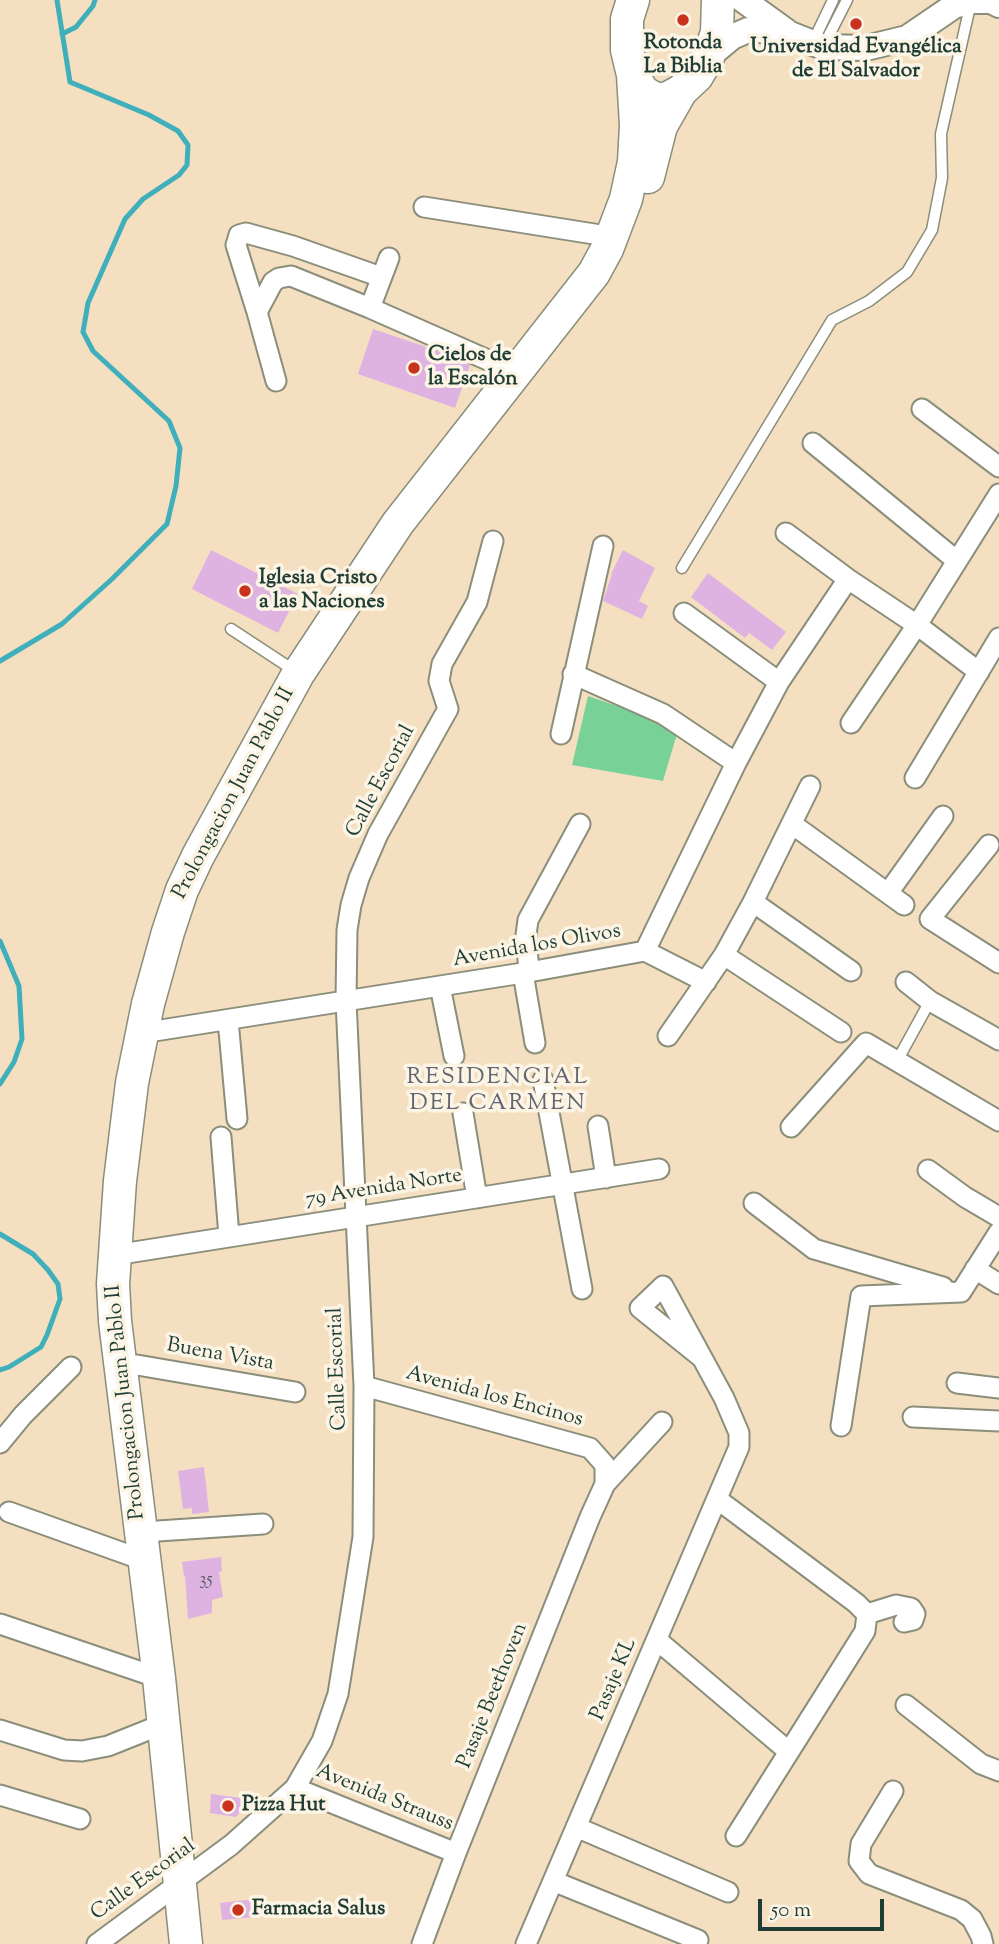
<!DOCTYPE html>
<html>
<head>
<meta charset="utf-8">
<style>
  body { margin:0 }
  #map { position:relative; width:999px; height:1944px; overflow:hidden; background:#f5dfc1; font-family:"Sorts Mill Goudy",serif }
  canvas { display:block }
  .scale { position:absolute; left:758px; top:1899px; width:126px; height:32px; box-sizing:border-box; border:4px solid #1f3d34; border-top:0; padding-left:9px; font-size:21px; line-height:24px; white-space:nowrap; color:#1f3d34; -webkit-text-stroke:5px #fcf5e5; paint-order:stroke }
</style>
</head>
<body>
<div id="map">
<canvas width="999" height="1944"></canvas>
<div class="scale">50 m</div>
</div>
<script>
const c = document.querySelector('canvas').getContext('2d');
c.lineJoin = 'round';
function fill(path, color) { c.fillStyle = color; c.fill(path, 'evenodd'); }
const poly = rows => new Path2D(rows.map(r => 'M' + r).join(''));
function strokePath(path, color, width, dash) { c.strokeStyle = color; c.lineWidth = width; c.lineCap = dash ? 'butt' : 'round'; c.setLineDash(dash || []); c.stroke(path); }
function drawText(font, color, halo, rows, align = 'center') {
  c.font = font + ' "Sorts Mill Goudy",serif'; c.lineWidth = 7; c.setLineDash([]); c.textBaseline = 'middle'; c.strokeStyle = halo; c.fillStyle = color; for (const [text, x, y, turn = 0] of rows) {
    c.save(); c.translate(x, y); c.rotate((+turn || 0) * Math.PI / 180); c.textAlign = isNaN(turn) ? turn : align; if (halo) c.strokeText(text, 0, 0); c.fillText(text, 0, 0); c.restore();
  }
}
const green = poly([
  [588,696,679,727,663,781,572,765]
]);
const stream = poly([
  [62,34,76,27,93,6,95,0],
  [0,661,62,624,112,579,167,524,176,486,180,448,169,421,93,351,83,332,88,303,125,219,143,199,179,175,187,165,188,145,178,131,149,115,70,82,57,0],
  [0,941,19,986,22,1039,14,1062,0,1084],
  [0,1234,33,1254,48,1270,58,1284,60,1299,47,1335,41,1347,9,1367,0,1370]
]);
const building = poly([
  [373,329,438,351,470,365,455,408,358,374],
  [211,550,298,594,278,633,192,589],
  [623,550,655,568,639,601,648,606,642,619,603,601,612,574,611,574],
  [708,573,786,632,772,650,749,633,745,638,691,597],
  [204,1467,209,1512,192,1514,192,1508,183,1509,178,1471],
  [221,1557,222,1571,219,1572,223,1597,212,1600,212,1613,188,1619,185,1576,184,1576,182,1562],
  [211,1794,250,1799,236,1817,210,1813],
  [255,1899,256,1917,222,1920,220,1903]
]);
const service = poly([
  [812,44,833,0],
  [823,47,847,0],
  [682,568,832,320,869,301,907,272,932,230,942,178,941,134,971,2],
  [231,629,295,671],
  [897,1061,930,1001]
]);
const minor = poly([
  [424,207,613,237],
  [370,308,389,258],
  [257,312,273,282,279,278,291,276,370,308,515,372],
  [276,381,257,312,236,245,239,235,246,233,293,246,381,277],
  [922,409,999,467],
  [813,443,957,561],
  [786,533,848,579,917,625,979,672],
  [684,613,779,682],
  [573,674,663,714,736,763],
  [851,723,917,625,999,494],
  [561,734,603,546],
  [915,778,999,638],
  [792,824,904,905],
  [989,845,930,919,999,963],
  [888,893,943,816],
  [753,902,851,971],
  [645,951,736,763,779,682,848,579],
  [645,951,706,982],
  [724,955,841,1032],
  [529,972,526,935,528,920,580,824],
  [523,973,535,1043],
  [906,982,930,1001,999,1040],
  [440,986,454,1056],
  [228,1020,237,1119],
  [142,1033,529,972,645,951],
  [668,1036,724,955,753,902,810,786],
  [543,1080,582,1289],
  [463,1113,477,1198],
  [598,1126,606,1178],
  [791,1127,866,1043,999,1121],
  [221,1137,229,1236],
  [928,1170,965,1197,999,1217],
  [754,1203,814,1249,943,1287],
  [115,1255,659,1169],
  [975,1269,999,1284],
  [961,1292,999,1232],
  [137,1365,295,1392],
  [957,1383,999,1388],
  [364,1386,590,1448,605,1465,605,1484,590,1517,456,1853,422,1944],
  [913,1417,999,1421],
  [841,1426,861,1296,961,1292],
  [0,1443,23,1415,71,1367],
  [605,1484,662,1422],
  [717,1499,856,1603,867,1614],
  [9,1512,143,1560],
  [158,1531,263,1524],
  [867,1614,896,1605,911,1608,915,1614,913,1620,904,1622],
  [0,1624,159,1678],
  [657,1640,788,1751],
  [906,1705,981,1764,999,1771],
  [0,1730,64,1750,82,1751,108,1746,163,1724],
  [295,1788,456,1853],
  [893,1791,861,1844,859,1861,869,1874,961,1910,972,1919,981,1936,983,1944],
  [0,1795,80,1819],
  [576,1827,728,1892],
  [736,1836,850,1655,865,1631,867,1614],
  [553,1881,698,1940],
  [97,1944,231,1845,295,1788,322,1741,338,1694,363,1537,364,1386,346,1001,347,930,351,905,359,878,378,834,448,709,439,681,442,664,477,602,493,541],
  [526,1944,739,1447,739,1433,724,1398,663,1286,640,1308,701,1357]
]);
const tertiary = poly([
  [743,0,786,31],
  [708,57,732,37,748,30,760,30,790,34,823,47,866,48,907,38,954,6,972,1,991,1,999,5]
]);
const primary = poly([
  [633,0,627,19,627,50,633,75,643,92,657,100,668,98,681,91,697,76,708,57,717,33,718,0],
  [648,177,661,126,681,91],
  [186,1944,159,1678,115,1321,113,1284,120,1181,132,1083,148,1004,168,932,182,890,198,856,298,674,398,523,594,273,607,249,626,199,634,162,636,125,633,75]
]);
const markers = [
  [683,20,7,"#c8321e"],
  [856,24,7,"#c8321e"],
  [414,368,7,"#c8321e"],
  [245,591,7,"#c8321e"],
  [228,1806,7,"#c8321e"],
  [238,1910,7,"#c8321e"]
];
const numberNames = [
  ["35",206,1581]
];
const poiNames = [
  ["Rotonda",683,44,"center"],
  ["La Biblia",683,68,"center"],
  ["Universidad Evangélica",856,48,"center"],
  ["de El Salvador",856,72,"center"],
  ["Cielos de",428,356],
  ["la Escalón",428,380],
  ["Iglesia Cristo",259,579],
  ["a las Naciones",259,603],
  ["Pizza Hut",242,1806],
  ["Farmacia Salus",252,1910]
];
const streetNames = [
  ["Calle Escorial",382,782,-62],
  ["Prolongacion Juan Pablo II",235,794,-62],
  ["Avenida los Olivos",537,947,-10],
  ["79 Avenida Norte",384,1189,-9],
  ["Buena Vista",220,1356,10],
  ["Calle Escorial",339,1369,-92],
  ["Avenida los Encinos",494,1398,15],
  ["Prolongacion Juan Pablo II",127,1402,-96],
  ["Pasaje KL",615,1680,-67],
  ["Pasaje Beethoven",494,1696,-68],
  ["Avenida Strauss",384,1799,22],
  ["Calle Escorial",144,1881,-36]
];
const neighbourhoodNames = [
  ["RESIDENCIAL",498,1079],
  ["DEL CARMEN",498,1105]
];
fill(green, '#78d298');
strokePath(stream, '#3fafbb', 5);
fill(building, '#deb3e2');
strokePath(service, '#8a8e7a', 13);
strokePath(minor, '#8a8e7a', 23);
strokePath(tertiary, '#8a8e7a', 28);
strokePath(primary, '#8a8e7a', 35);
strokePath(service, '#fff', 10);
strokePath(minor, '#fff', 19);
strokePath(tertiary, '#fff', 24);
strokePath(primary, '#fff', 32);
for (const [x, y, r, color] of markers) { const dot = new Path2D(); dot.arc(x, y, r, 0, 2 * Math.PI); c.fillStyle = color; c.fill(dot); strokePath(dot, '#fcf5e5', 2.5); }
drawText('18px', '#4f5a60', null, numberNames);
drawText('bold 21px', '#1f3d34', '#fcf5e5', poiNames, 'left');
drawText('21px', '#1f3d34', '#fcf5e5', streetNames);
c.letterSpacing = '2px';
drawText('23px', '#626671', '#fcf5e5', neighbourhoodNames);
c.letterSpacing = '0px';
</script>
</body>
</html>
